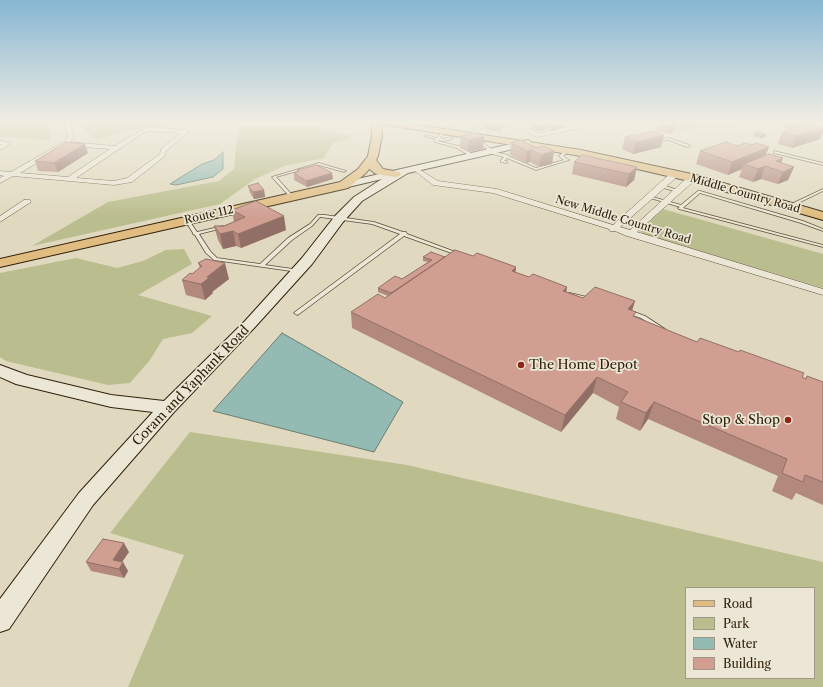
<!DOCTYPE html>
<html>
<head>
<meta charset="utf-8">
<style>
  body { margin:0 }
  #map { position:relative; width:823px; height:687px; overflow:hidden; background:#e0d9bf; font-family:"Libre Caslon Text",serif }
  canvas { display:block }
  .legend { position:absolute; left:685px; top:587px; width:130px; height:92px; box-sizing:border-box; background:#ebe6d5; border:1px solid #a19784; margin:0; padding:5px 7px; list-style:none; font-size:12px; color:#31210a }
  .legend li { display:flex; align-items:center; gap:8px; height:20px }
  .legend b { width:20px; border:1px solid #a19784 }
</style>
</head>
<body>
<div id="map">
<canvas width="823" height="687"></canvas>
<ul class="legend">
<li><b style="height:5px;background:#e0bc80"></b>Road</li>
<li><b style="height:11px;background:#babd8d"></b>Park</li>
<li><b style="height:11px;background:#94bab4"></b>Water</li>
<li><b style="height:11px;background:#d09f92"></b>Building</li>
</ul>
</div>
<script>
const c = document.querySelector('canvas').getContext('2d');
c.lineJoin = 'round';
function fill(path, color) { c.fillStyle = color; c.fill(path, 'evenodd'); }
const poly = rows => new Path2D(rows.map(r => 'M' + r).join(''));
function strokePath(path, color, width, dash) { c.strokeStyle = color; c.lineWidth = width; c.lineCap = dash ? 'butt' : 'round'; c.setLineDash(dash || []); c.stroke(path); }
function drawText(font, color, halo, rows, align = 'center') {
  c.font = font + ' "Libre Caslon Text",serif'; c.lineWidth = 3.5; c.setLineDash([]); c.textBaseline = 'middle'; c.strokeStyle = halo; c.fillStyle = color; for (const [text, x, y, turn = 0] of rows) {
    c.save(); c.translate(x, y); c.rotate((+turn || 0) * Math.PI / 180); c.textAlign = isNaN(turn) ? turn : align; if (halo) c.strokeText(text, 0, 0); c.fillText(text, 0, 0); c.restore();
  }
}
const green = poly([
  [0,122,50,122,50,140,0,137],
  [80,122,253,122,154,127,126,131,97,140,86,132],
  [660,122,756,122,726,128,704,126,677,132,664,128],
  [308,125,352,136,349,139,333,143,324,158,284,166,255,179,220,204,32,246,108,202,219,181,234,169,236,148,240,127],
  [663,209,823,254,823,288,646,235,640,231],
  [184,249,192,264,138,295,212,316,192,333,163,339,150,360,130,383,108,385,6,361,0,357,0,273,76,258,117,268,143,261,166,250],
  [190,432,407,465,823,562,823,687,128,687,184,555,110,533],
  [686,588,814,588,814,678,686,678]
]);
const water = poly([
  [223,152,223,169,213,177,176,185,170,184,202,164,214,160,223,152],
  [282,333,403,402,374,452,213,411,282,333]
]);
const service = poly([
  [453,122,455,122,440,138,444,139,451,137,453,138,452,139,444,141,439,140,438,141,458,146,467,144,467,146,461,147,474,155,474,157,472,157,457,148,435,142,434,141,436,139,424,136,426,135,437,138,453,122],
  [513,123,514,123,514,125,503,127,483,126,473,136,470,135,481,124,503,125,513,123],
  [669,138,689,145,690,146,687,147,669,140,656,141,654,140,656,139,669,138],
  [477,142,483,142,494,152,508,155,508,156,536,168,564,160,559,156,567,149,569,150,563,156,569,160,536,170,507,158,504,161,507,161,507,163,501,162,501,160,504,157,489,153,489,151,481,144,476,144,476,142,477,142],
  [774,151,823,163,823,165,774,153,774,151],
  [319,163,346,171,344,172,319,165,276,177,293,196,293,198,291,198,272,177,319,163],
  [661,185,663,185,680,191,677,192,661,187,661,185],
  [823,189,823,191,790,207,787,206,823,189],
  [698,191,700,191,803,221,823,229,823,231,801,223,700,193,684,207,683,208,823,245,823,247,679,209,678,208,680,207,647,197,649,196,681,205,698,191],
  [318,215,325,215,374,222,403,232,406,232,407,234,461,254,459,255,457,255,404,236,299,314,297,315,294,313,295,312,400,234,372,224,320,217,312,226,292,240,265,265,300,270,300,271,298,272,214,260,206,253,195,235,193,234,193,233,185,220,187,219,188,219,197,232,223,226,223,228,199,234,210,251,217,258,260,264,288,238,310,224,318,215],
  [568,293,570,293,591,298,593,299,591,300,570,295,568,294,568,293],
  [629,310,645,316,665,329,662,331,660,330,641,318,627,313,626,312,627,311,629,310]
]);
const minor = poly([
  [64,122,70,122,74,137,70,142,115,146,139,131,150,127,186,130,189,132,166,151,165,156,132,182,114,185,13,176,0,183,0,178,4,176,0,175,0,171,11,172,65,141,68,137,64,122],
  [150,131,180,133,161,149,160,154,127,178,114,181,76,178,143,133,150,131],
  [68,144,71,146,110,149,68,177,20,173,68,144],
  [506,122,513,122,538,133,574,126,587,122,595,122,577,129,537,137,506,122],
  [0,140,9,143,10,144,0,150,0,145,2,144,0,144,0,140],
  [417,168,438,181,497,189,613,225,672,172,678,172,678,176,620,227,630,230,689,176,695,176,695,180,637,232,823,289,823,295,627,236,615,231,610,231,609,229,493,193,433,185,415,171,413,170,417,168],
  [24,200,30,200,31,202,0,222,0,216,24,200]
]);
const secondary = poly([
  [528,140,533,143,531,145,408,173,362,201,343,222,312,264,255,327,174,412,93,505,9,629,0,632,0,599,79,493,153,412,111,407,16,384,0,377,0,365,27,375,111,395,164,401,245,321,302,258,335,216,354,197,382,179,344,188,340,187,339,185,340,183,528,140]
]);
const primary = poly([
  [371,122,399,122,581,150,696,175,823,212,823,220,689,181,581,156,381,124,382,136,378,156,376,160,383,169,399,172,401,174,399,176,395,177,376,174,369,169,366,173,348,188,0,267,0,259,340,182,358,169,368,156,372,136,371,122]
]);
const wall = poly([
  [427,122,440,122,438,123],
  [484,122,503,122,502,128,499,132,484,129],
  [531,122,565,122,564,127,552,131,549,129,549,128,538,131,530,128],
  [642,122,656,122,651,126,641,124],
  [659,122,676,122,673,132,669,134,656,131],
  [784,122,817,122,815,125,820,139,792,148,778,144,782,132,789,129,782,127],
  [754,133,765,137,760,138,753,136],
  [461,136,484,137,483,149,468,152,460,148],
  [625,137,661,147,633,154,622,149],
  [511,143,554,151,552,164,539,167,530,162,526,163,510,155],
  [700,151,766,155,782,163,794,167,788,180,778,184,761,179,753,182,739,177,742,169,728,175,696,164],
  [88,153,58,172,38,171,35,161],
  [574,162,637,167,634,180,626,187,572,174],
  [297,170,332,173,333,179,307,187,294,180,294,173,298,172],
  [248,186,264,190,265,197,254,199,250,193],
  [232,210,286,230,241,248,236,246,223,249,218,240,214,226,224,226,234,222],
  [473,256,516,267,515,272,583,298,635,301,632,310,635,317,697,342,805,379,823,382,823,505,796,493,792,500,772,491,778,476,648,419,640,431,616,419,619,407,593,393,561,432,352,328,351,312,385,298,388,296,378,292,378,288,402,279,428,262,423,261,423,257],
  [198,263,229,279,212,292,213,293,205,300,186,295,182,280,192,274,200,268],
  [129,552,122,562,128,571,124,578,91,571,86,562]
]);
const shadedWall = poly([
  [335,122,349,122,336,124],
  [500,122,503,122,502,128,499,132],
  [539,122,550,122,549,128,538,131],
  [553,122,565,122,564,127,552,131],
  [652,122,656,122,651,126],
  [674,122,676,122,673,132,669,134,672,123],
  [810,122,817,122,813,131,823,128,823,133,820,139,792,148,796,136,806,133],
  [766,134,765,137,760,138,761,135],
  [664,135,661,147,633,154,636,142],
  [484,137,483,149,468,152,469,140],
  [85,144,88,153,58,172,54,163],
  [769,147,764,160,744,164,742,169,728,175,732,162],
  [531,150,530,162,526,163,527,151],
  [554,151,552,164,539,167,541,155],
  [783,158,779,170,776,161],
  [765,166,761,179,753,182,758,169],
  [637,167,634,180,626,187,629,174],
  [794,167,788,180,778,184,783,172],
  [332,173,333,179,307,187,306,181],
  [264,190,265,197,254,199,253,192],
  [284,216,286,230,241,248,238,234],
  [233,231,236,246,223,249,220,234],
  [225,263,229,279,212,292,213,293,205,300,201,284,207,277],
  [516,267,514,283,512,271],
  [567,287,565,302,563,291],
  [635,301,630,317,628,309],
  [597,377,593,393,561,432,565,415],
  [654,402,648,419,640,431,646,413],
  [124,543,129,552,117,569,113,560],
  [123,562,128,571,124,578,119,569]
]);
const building = poly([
  [808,123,823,127,823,128,796,136,782,132,808,123],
  [653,131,664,135,636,142,625,137,653,131],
  [759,131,766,134,761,135,754,133,759,131],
  [476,133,484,137,469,140,461,136,476,133],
  [521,140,536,148,543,146,554,151,541,155,531,150,527,151,511,143,521,140],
  [66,142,85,144,54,163,35,161,66,142],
  [726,142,737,146,745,143,752,145,756,143,769,147,732,162,700,151,726,142],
  [769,154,783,158,776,161,794,167,783,172,765,166,758,169,744,164,769,154],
  [582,155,637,167,629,174,574,162,582,155],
  [317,165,332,173,306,181,294,173,299,171,297,170,317,165],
  [258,183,264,190,253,192,248,186,258,183],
  [256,201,284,216,238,234,233,231,220,234,214,226,224,226,245,217,232,210,256,201],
  [455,250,473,256,477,253,516,267,512,271,529,277,533,274,567,287,563,291,583,298,595,287,635,301,628,309,636,312,633,316,697,342,700,338,739,352,740,350,804,373,802,377,806,379,807,376,823,382,823,482,805,475,803,482,782,473,787,459,654,402,646,413,621,402,628,392,597,377,565,415,351,312,378,294,385,298,455,250],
  [431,252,445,257,391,293,378,288,395,276,402,279,432,260,423,257,431,252],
  [206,259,225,263,207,277,209,278,201,284,182,280,190,273,192,274,202,266,198,263,206,259],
  [103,539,124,543,113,560,123,562,119,569,86,562,103,539]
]);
const markers = [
  [521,365,4,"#8f2418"],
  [788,420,4,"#8f2418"]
];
const farStreetnames = [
  ["Middle Country Road",745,194,16],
  ["Route 112",209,215,-13],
  ["New Middle Country Road",623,220,17]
];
const poiNames = [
  ["The Home Depot",529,365],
  ["Stop & Shop",780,420,"right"]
];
const streetNames = [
  ["Coram and Yaphank Road",191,386,-46]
];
fill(green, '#babd8d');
fill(water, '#94bab4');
strokePath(water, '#6c7d70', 1);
strokePath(service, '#5d4f37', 1.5);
strokePath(minor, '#5d4f37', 1);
strokePath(secondary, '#31210a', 2);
strokePath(primary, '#31210a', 2);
fill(service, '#ebe6d5');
fill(minor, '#ebe6d5');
fill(secondary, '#ebe6d5');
fill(primary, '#e0bc80');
fill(wall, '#b3897e');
fill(shadedWall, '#926f66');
fill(building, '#d09f92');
strokePath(building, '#926f66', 1);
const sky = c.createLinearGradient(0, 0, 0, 218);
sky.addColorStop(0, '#86b6d3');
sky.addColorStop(0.56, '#f1eee2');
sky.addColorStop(1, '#f1eee200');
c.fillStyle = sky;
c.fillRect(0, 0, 823, 218);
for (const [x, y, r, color] of markers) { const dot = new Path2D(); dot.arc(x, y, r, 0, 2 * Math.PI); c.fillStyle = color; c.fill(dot); strokePath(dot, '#ebe6d5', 1.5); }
drawText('11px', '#31210a', '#ebe6d5', farStreetnames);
drawText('13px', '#31210a', '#ebe6d5', poiNames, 'left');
drawText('13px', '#31210a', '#ebe6d5', streetNames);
</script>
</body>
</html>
